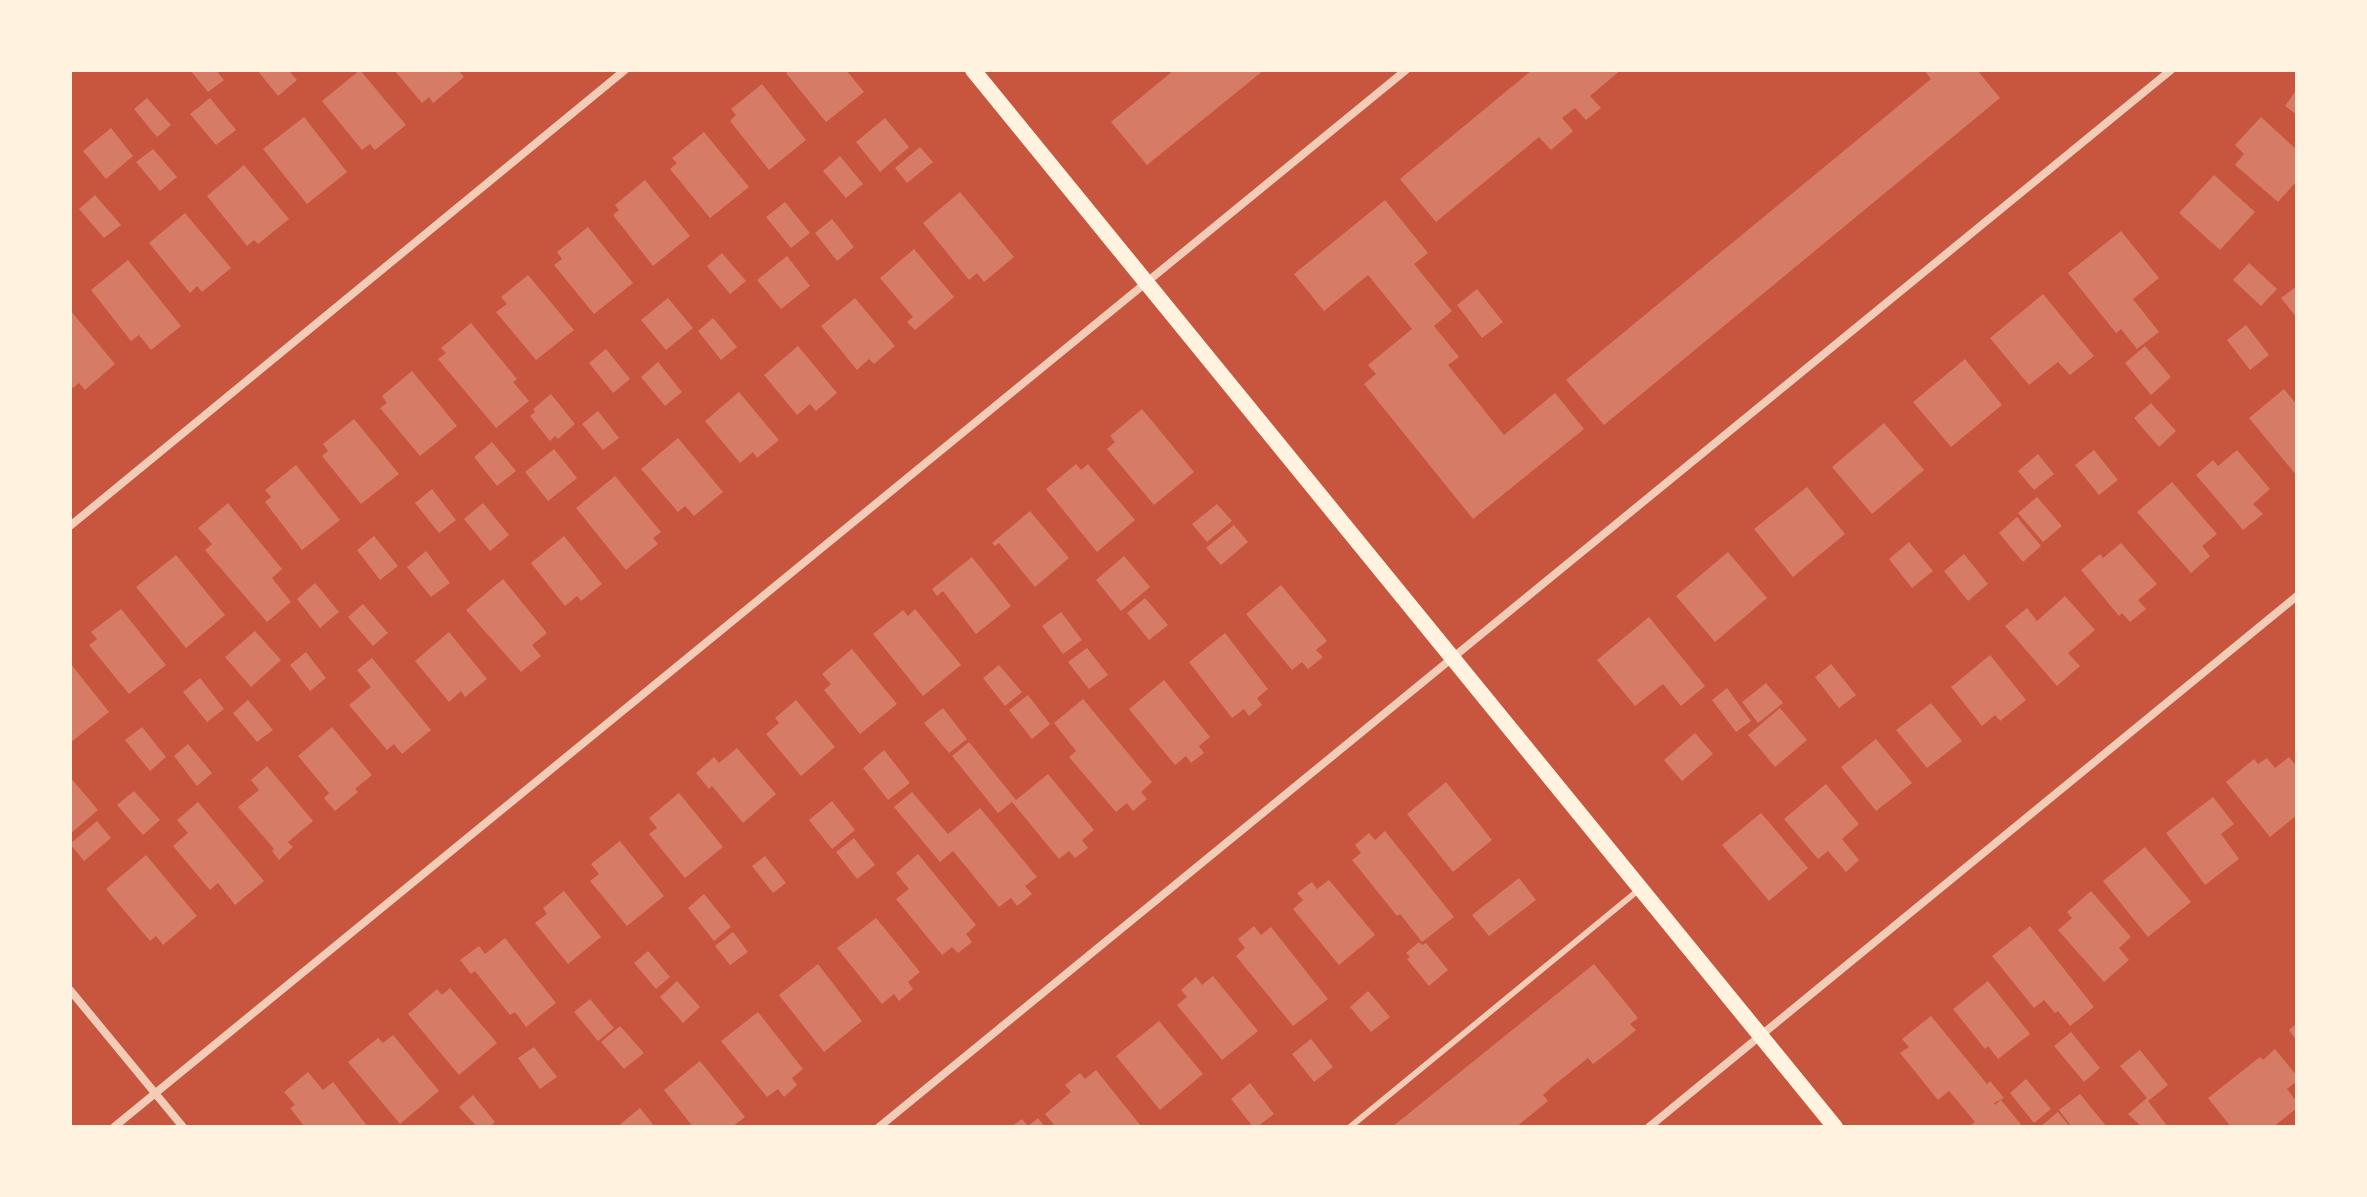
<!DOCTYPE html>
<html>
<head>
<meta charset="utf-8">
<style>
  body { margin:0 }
  #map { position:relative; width:2367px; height:1197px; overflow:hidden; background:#c8553d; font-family:Quicksand,sans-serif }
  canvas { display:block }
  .frame { position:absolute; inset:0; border:72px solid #fff3e0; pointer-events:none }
</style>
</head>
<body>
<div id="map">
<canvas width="2367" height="1197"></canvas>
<div class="frame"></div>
</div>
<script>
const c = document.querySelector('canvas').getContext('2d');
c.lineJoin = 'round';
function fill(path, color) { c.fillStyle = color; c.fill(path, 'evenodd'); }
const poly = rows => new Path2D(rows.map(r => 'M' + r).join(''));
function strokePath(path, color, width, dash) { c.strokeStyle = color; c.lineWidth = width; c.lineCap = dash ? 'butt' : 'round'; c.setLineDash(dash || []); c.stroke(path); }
const building = poly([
  [190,70,216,70,224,80,208,92],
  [257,70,288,70,297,80,278,96],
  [360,70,406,125,375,150,370,144,362,150,322,101],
  [394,70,458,70,464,77,433,103,429,97,422,103],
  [790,70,846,70,864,92,826,122,786,73],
  [1174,70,1264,70,1147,165,1111,122],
  [1532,70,1621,70,1590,96,1601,108,1586,120,1575,108,1562,118,1573,131,1551,150,1539,137,1436,222,1400,179],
  [1924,70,1977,70,2000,98,1604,425,1566,380,1931,79],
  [762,84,806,140,769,170,730,121,736,115,731,109],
  [2297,89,2297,115,2285,106],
  [147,98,171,125,157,137,134,109],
  [210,98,236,130,216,145,190,114],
  [304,117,347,172,307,204,263,149],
  [2261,117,2297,150,2297,181,2278,202,2235,165,2244,154,2235,145],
  [885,118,909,147,880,172,856,142],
  [111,128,133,156,106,179,83,151],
  [704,132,749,187,710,218,670,169,677,163,672,158],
  [920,147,933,162,907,183,895,168],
  [153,149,177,177,160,191,136,162],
  [840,156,863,184,846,198,823,171],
  [244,165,289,219,258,244,254,240,247,246,207,196],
  [2214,175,2255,212,2220,250,2179,213],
  [645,180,690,236,653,266,613,215,619,210,615,205],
  [960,192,1014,257,984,282,977,273,969,280,923,223],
  [95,195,121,225,104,238,79,209],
  [1385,200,1428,253,1414,264,1452,311,1434,326,1459,357,1448,365,1504,435,1555,393,1584,429,1473,519,1364,384,1376,374,1368,365,1412,329,1368,275,1324,311,1294,274],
  [785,202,810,233,791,248,766,217],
  [185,213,231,268,202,292,197,286,190,293,149,243],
  [832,219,854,247,837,261,815,233],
  [588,227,633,283,594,314,554,265,562,259,557,252],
  [2121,231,2159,278,2133,299,2159,332,2137,349,2121,329,2116,333,2068,273],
  [914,249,954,297,915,330,907,322,913,317,880,278],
  [722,253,746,281,730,294,707,266],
  [787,256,810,286,781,309,757,280],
  [128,260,181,326,151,350,139,335,131,341,91,290],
  [2249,263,2277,289,2261,306,2233,280],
  [528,275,574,330,536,360,496,312,507,304,501,297],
  [2297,286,2297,318,2281,298],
  [1477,289,1503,322,1482,338,1457,305],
  [2043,294,2094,356,2070,375,2058,362,2029,385,1990,338],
  [668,298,693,328,666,350,641,320],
  [855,298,895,346,874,364,869,359,857,370,821,326],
  [70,310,115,364,85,390,79,383,73,388,70,384],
  [713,318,737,347,721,360,698,331],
  [471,323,517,379,513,382,529,401,496,428,438,359,446,353,441,348],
  [2246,325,2269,355,2250,370,2227,340],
  [798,346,837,393,816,411,810,404,797,415,764,375],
  [2145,346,2171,377,2151,395,2125,363],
  [606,349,630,379,613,393,589,363],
  [1965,359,2002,405,1951,447,1913,402],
  [658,362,682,392,665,406,641,377],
  [412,371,457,426,420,456,380,408,387,403,382,396],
  [2284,389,2297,405,2297,476,2249,418],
  [739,392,779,440,757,458,753,452,740,463,705,421],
  [551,394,575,424,558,439,555,436,550,441,530,416,535,412,533,409],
  [2151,403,2176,431,2159,447,2134,418],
  [1142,409,1194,472,1154,505,1107,449,1115,442,1110,436],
  [598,411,619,438,603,450,582,424],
  [354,419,399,474,361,504,322,456,328,451,323,444],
  [1884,423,1924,470,1872,514,1832,467],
  [678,438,723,492,694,516,685,506,678,512,641,469],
  [492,442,516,471,497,486,474,457],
  [554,449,577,478,548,501,525,472],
  [2094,450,2118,480,2099,495,2075,465],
  [2237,450,2270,489,2253,504,2263,514,2243,530,2196,475,2213,460,2218,466],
  [2038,454,2054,474,2034,490,2018,471],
  [1076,464,1081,470,1088,464,1135,520,1097,552,1046,489],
  [296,465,340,520,302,550,265,502,271,497,265,490],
  [615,476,661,532,653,538,658,544,626,570,576,508],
  [2172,482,2217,534,2202,546,2210,556,2191,573,2137,512],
  [1807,487,1845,534,1793,577,1754,529],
  [432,489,456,520,439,533,415,503],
  [2037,497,2062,526,2043,542,2018,513],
  [228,503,282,569,272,578,291,602,267,622,205,550,212,544,198,528],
  [483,503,509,535,490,551,464,519],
  [1217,504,1232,521,1207,542,1192,524],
  [1030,511,1069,558,1035,587,999,543,995,546,992,543],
  [2017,517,2041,546,2023,562,1999,533],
  [1234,525,1248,542,1221,565,1206,548],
  [374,536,398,566,380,580,357,550],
  [564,536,602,584,581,601,577,596,565,606,531,563],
  [1909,542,1933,571,1912,588,1889,559],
  [2121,543,2157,584,2138,600,2146,609,2130,622,2122,613,2119,616,2081,570,2100,554,2103,558],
  [426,551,450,583,431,597,407,567],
  [1728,552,1767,598,1715,642,1676,596],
  [1964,554,1988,584,1968,601,1944,571],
  [176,555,225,615,186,648,136,587],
  [1124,556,1150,587,1121,611,1096,580],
  [972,557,1011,606,976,634,943,591,937,596,932,589],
  [503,579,547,633,532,645,541,656,521,672,466,610],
  [315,583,339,612,320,628,297,599],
  [1281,585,1327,641,1316,650,1323,657,1308,669,1302,662,1292,670,1246,614],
  [2065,596,2095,630,2068,653,2080,666,2057,686,2005,626,2027,608,2037,621],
  [1145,598,1168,625,1149,640,1127,613],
  [363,604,388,633,373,646,348,617],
  [121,609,166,665,129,694,89,645,97,639,91,632],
  [915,609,961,665,923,696,873,634,903,610,908,616],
  [1061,612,1082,640,1063,654,1042,626],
  [1649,617,1705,686,1681,706,1663,684,1635,706,1597,660],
  [255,631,281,660,251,687,225,657],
  [449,632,487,679,465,697,461,691,449,702,415,661],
  [1225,633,1268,689,1257,698,1262,705,1249,716,1244,709,1232,718,1189,662],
  [1087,648,1108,675,1089,689,1068,662],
  [852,649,897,704,860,734,824,690,831,684,822,674],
  [306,652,326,678,310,691,290,665],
  [1990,655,2026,700,2000,721,1995,715,1982,726,1951,687],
  [372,658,431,730,402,754,394,744,387,750,349,705,371,687,357,670],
  [70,663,109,712,70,743],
  [1831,664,1856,695,1839,708,1815,677],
  [999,665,1022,692,1005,706,983,678],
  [200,678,224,709,207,722,183,692],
  [1164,680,1210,737,1199,746,1204,753,1191,763,1186,756,1175,765,1129,709],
  [1766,683,1783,703,1758,723,1742,702],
  [1727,688,1751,721,1736,732,1712,700],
  [1028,695,1050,724,1032,739,1009,710],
  [1083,699,1152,782,1141,792,1147,799,1133,811,1127,803,1116,812,1069,757,1076,751,1054,723],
  [248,700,273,730,257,742,233,713],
  [796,700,835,747,801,776,766,734,779,723,775,718],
  [1931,703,1962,741,1927,768,1896,730],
  [943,708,967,739,949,753,924,723],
  [1780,708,1807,740,1775,767,1748,735],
  [142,727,166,757,150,771,125,740],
  [332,727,372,775,355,789,358,792,335,811,324,798,329,793,298,756],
  [1695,733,1713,754,1682,781,1664,760],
  [1876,739,1912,783,1876,811,1841,767],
  [969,742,1016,800,1048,774,1094,830,1082,840,1088,848,1075,858,1069,851,1059,859,1012,802,998,813,952,756],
  [188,744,212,773,197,786,174,756],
  [737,748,776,794,743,823,712,786,709,789,696,773,714,757,719,763],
  [884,750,910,783,888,800,863,768],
  [2289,757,2297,767,2297,815,2270,837,2226,782,2254,759,2258,764,2267,758,2275,768],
  [267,766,313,821,288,842,293,847,279,860,272,851,274,849,238,807,259,790,251,780],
  [70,777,98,810,70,834],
  [1446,782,1492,840,1453,872,1407,814],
  [1826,784,1859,824,1842,839,1859,860,1846,872,1828,851,1818,859,1784,819],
  [134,791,160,820,143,835,117,805],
  [912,792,948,834,980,808,1037,877,1025,886,1032,894,1017,906,1011,898,999,907,953,851,940,862,894,807],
  [679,793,723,847,685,878,649,834,657,828,649,818],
  [2213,797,2234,824,2221,834,2239,859,2205,885,2166,833],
  [832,801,855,830,832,849,809,820],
  [198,802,264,881,235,905,218,883,210,890,173,846,188,833,177,820],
  [1761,813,1808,868,1769,901,1722,845],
  [97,821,111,838,84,861,70,844],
  [1385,831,1454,917,1422,942,1400,914,1397,916,1352,860,1361,853,1355,845,1369,833,1375,840],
  [854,838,875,865,857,879,836,852],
  [620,841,664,896,627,926,590,881,599,874,591,864],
  [2145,847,2191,902,2148,937,2103,881],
  [918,854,976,925,966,934,972,942,958,953,952,947,942,955,896,899,909,889,896,873],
  [146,855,197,916,163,945,156,936,150,941,106,889],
  [765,856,786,883,773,893,752,866],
  [1519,878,1536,900,1489,936,1472,915],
  [1329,880,1375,935,1339,965,1293,909,1303,900,1297,893,1312,882,1317,889],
  [564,891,601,937,568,964,535,923,547,914,543,908],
  [2091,891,2131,937,2119,948,2129,960,2104,982,2058,930,2072,918,2067,912],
  [704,894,731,927,714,941,688,908],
  [876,918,920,972,908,982,913,989,899,1001,894,994,882,1004,837,948],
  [1254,926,1261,935,1271,927,1328,999,1293,1026,1236,956,1245,948,1238,939],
  [2030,926,2094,1007,2070,1026,2058,1011,2055,1013,2044,1000,2034,1008,1992,956],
  [733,932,748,952,730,965,715,946],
  [505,938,556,1003,526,1027,515,1012,510,1015,475,971,471,974,460,960,479,946,485,954],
  [1419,942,1422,945,1426,943,1448,970,1429,986,1407,959,1410,957,1406,953],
  [648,951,670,977,656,989,634,963],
  [818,964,862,1021,824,1052,779,995],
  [1594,964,1638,1018,1630,1024,1636,1030,1614,1048,1593,1064,1588,1058,1553,1086,1543,1095,1548,1101,1516,1127,1392,1127],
  [1213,976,1258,1031,1222,1060,1177,1005,1187,997,1181,990,1196,977,1202,985],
  [677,981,700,1007,683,1023,660,997],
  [1988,981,2030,1034,1998,1059,1988,1046,1985,1049,1953,1009],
  [450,988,497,1043,459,1075,408,1014,437,989,442,995],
  [1368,991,1390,1017,1371,1032,1350,1007],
  [590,999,614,1028,598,1041,574,1012],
  [758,1012,803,1069,792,1078,797,1085,784,1097,778,1089,767,1097,721,1041],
  [1931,1016,1987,1084,1990,1081,2004,1098,1994,1103,1995,1105,2001,1100,2023,1127,1968,1127,1975,1122,1949,1091,1938,1100,1900,1053,1909,1047,1902,1039],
  [1159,1021,1203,1074,1160,1110,1116,1056],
  [2297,1023,2297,1041,2289,1030],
  [620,1026,644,1053,624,1069,601,1042],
  [2071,1032,2100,1068,2084,1082,2054,1046],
  [393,1035,439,1091,400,1124,348,1062,378,1038,383,1043],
  [1311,1039,1333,1067,1314,1082,1292,1054],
  [534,1047,557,1077,540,1089,518,1058],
  [2275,1049,2297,1076,2297,1081,2287,1089,2297,1102,2297,1108,2273,1127,2231,1127,2208,1098,2260,1057,2263,1060],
  [2140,1050,2168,1085,2148,1101,2168,1127,2142,1127,2128,1114,2147,1098,2120,1066],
  [700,1061,745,1117,732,1127,693,1127,664,1090],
  [1096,1070,1141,1126,1139,1127,1056,1127,1045,1114,1071,1092,1065,1085,1080,1073,1085,1079],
  [308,1072,323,1090,333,1082,368,1127,305,1127,290,1108,295,1105,284,1092],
  [2026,1079,2051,1109,2034,1123,2010,1093],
  [1250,1083,1274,1114,1257,1127,1253,1127,1231,1099],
  [2080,1094,2107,1127,2072,1127,2059,1110],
  [473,1095,495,1122,489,1127,477,1127,459,1107],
  [640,1108,655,1127,617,1127],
  [2058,1112,2070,1127,2040,1127],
  [1038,1118,1045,1127,1011,1127,1022,1119,1028,1126]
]);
const service = poly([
  [1350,1127,1641,888]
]);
const minor = poly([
  [70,526,625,70],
  [70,990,183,1127],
  [114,1127,1406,70],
  [879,1127,2171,70],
  [1649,1127,2297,596]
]);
const secondary = poly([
  [973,70,1835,1127]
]);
fill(building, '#d67c66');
strokePath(service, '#f1ccb7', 6);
strokePath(minor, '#f1ccb7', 8);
strokePath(secondary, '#fff3e0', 16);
</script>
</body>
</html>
